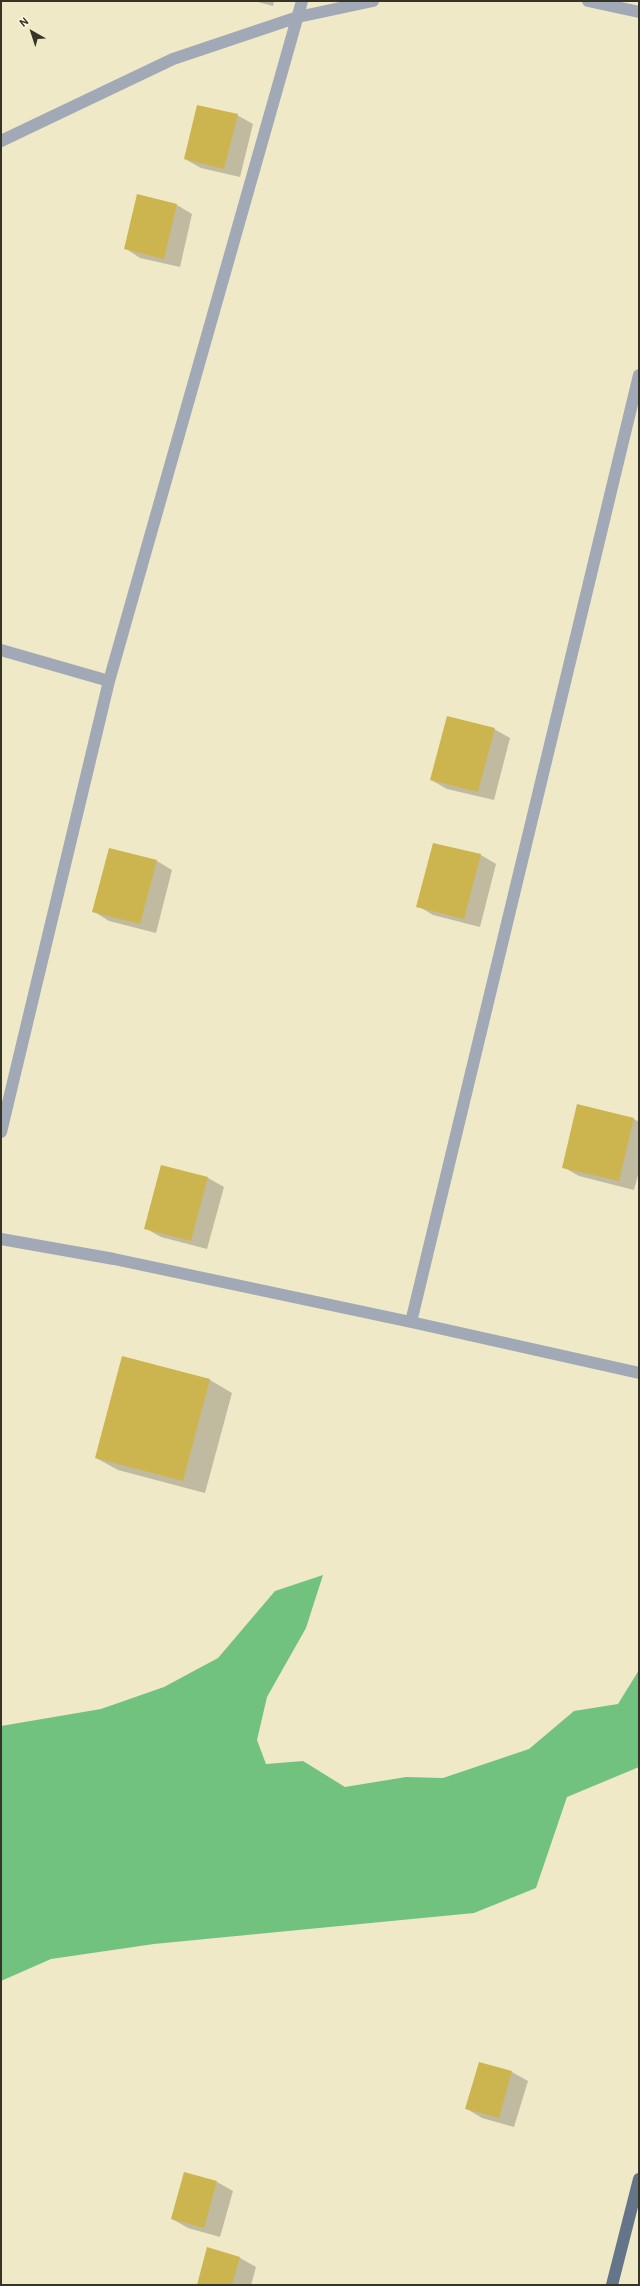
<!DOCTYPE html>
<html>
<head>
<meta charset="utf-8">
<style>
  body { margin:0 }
  #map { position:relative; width:640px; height:2286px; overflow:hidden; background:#f0e9c8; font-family:Overpass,sans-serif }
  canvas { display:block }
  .frame { position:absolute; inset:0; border:2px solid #363327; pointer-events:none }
  .north { position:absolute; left:12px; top:12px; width:40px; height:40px; -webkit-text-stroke:3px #fdf6d5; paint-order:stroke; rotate:321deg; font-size:11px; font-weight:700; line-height:16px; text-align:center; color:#363327 }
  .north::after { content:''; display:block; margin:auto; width:14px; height:18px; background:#363327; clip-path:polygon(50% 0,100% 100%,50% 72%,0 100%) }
</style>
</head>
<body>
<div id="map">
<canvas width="640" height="2286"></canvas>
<div class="frame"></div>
<div class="north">N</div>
</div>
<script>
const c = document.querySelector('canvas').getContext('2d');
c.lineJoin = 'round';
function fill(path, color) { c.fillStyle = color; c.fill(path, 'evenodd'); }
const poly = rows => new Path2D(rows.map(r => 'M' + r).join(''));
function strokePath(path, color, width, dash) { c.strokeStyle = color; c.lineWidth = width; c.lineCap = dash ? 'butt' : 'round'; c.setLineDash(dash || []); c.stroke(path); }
const forest = poly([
  [323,1575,306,1628,267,1697,257,1740,266,1764,303,1761,345,1787,406,1777,443,1778,529,1749,574,1711,618,1704,639,1670,639,1767,567,1797,536,1888,474,1913,154,1944,51,1959,1,1981,1,1726,101,1709,164,1687,218,1658,275,1591]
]);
const shadow = poly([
  [254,1,274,1,273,6],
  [237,115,253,124,240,177,201,168,185,159],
  [177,205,192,214,180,267,140,258,125,248],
  [494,729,510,738,494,800,447,789,431,780],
  [481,855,496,864,480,927,433,915,418,906],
  [157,861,172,870,156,933,109,921,93,911],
  [634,1119,639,1122,639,1171,634,1190,579,1176,563,1167],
  [161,1166,208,1178,224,1187,207,1249,161,1237,145,1228],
  [123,1358,210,1380,232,1393,205,1493,118,1470,96,1458],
  [480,2063,512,2072,528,2081,514,2127,482,2118,467,2109],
  [217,2182,233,2191,220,2237,188,2228,172,2219],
  [208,2249,240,2258,256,2267,251,2285,198,2285]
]);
const building = poly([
  [197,105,238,114,224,169,184,159],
  [137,194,177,204,164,259,124,249],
  [447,716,495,728,478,792,430,780],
  [433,843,481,854,464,919,416,907],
  [109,848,157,860,140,924,92,912],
  [577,1104,634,1118,619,1181,562,1168],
  [161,1165,208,1177,191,1241,144,1229],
  [122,1356,210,1379,183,1481,95,1458],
  [479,2062,512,2071,499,2118,465,2109],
  [184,2172,217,2181,204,2228,171,2219],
  [207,2247,240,2257,232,2285,197,2285]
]);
const minor = poly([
  [588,1,639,12],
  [1,141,173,59,298,17,373,1],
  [1,650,109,681],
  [1,1132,109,681,302,1],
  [1,1239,114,1259,411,1322,639,1373],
  [411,1322,639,375]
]);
const major = poly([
  [612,2285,639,2179]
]);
fill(forest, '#72c27f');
fill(shadow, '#0003');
fill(building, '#ccb54e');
strokePath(minor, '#a0a9b5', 12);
strokePath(major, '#647589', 12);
</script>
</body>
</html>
